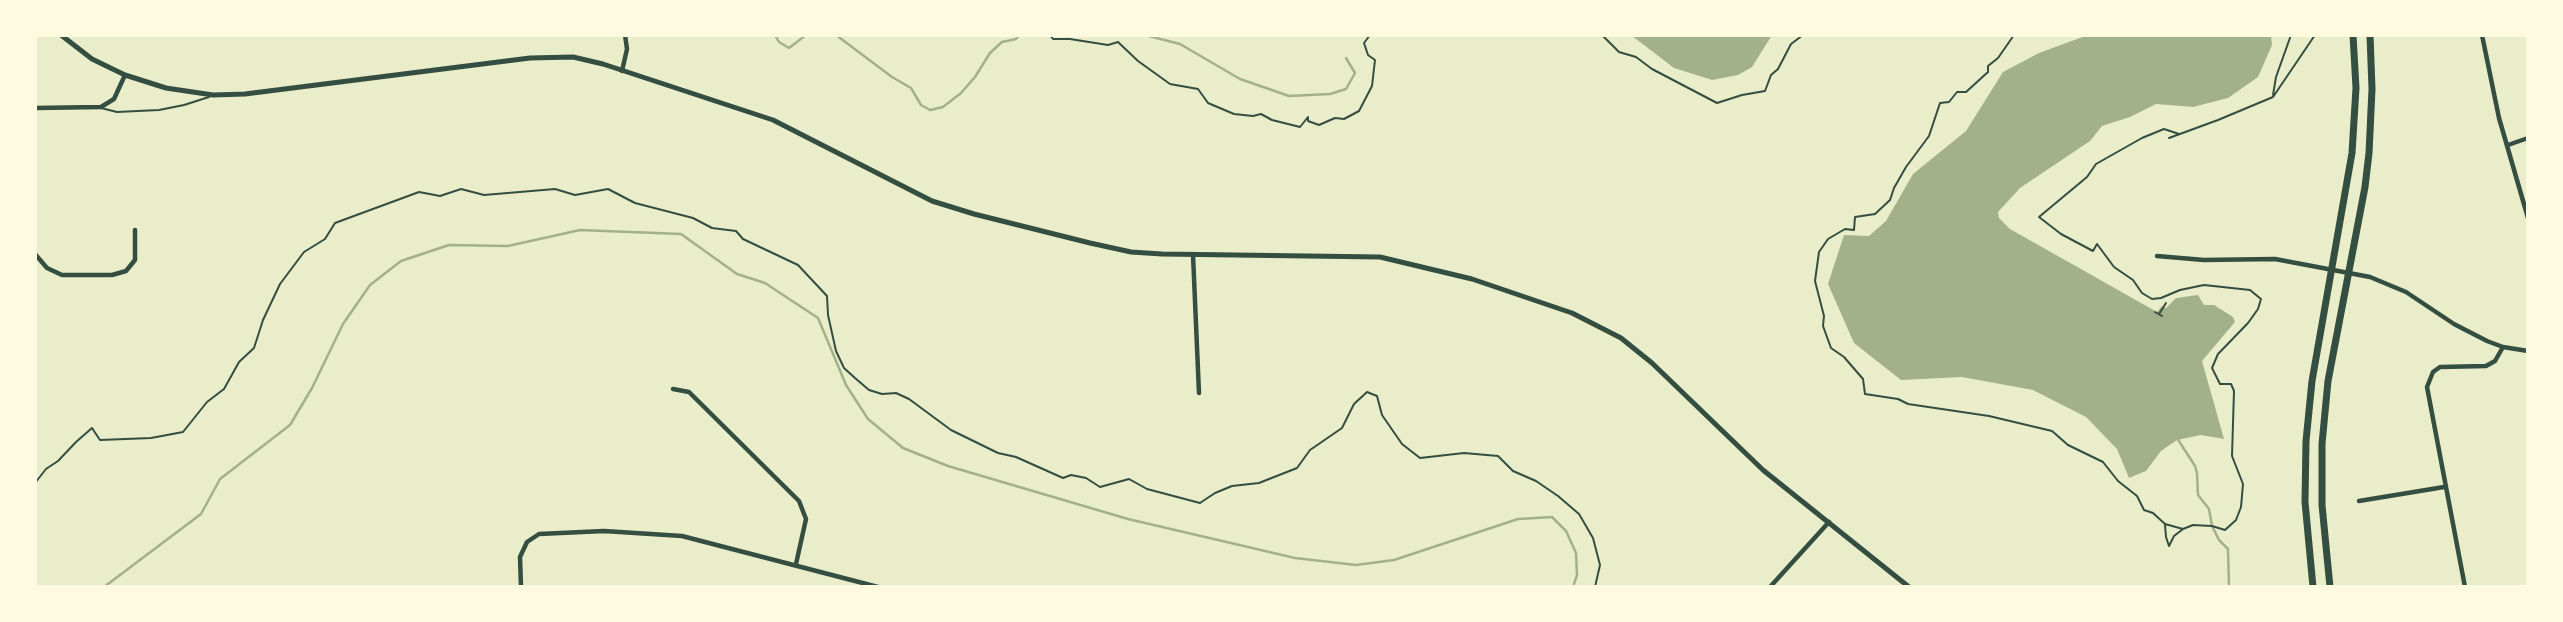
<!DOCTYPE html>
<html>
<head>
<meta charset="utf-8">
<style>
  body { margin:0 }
  #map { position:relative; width:2563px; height:622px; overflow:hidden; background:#e9edc9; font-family:Mulish,sans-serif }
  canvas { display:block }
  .frame { position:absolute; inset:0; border:37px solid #fefae0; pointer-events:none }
</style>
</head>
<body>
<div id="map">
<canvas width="2563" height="622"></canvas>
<div class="frame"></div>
</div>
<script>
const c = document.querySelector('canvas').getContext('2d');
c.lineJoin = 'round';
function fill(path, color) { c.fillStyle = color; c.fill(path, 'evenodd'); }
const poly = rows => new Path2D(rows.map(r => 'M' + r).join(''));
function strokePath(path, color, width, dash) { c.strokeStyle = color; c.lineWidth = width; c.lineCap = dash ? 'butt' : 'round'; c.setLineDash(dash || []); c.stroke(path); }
const water = poly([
  [1631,35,1772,35,1752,67,1738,75,1712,80,1674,68],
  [2088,35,2271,35,2272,45,2258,77,2228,98,2193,107,2156,104,2130,117,2102,126,2090,141,2020,188,1998,212,1999,218,2010,229,2157,312,2162,306,2166,308,2176,298,2198,295,2204,305,2214,305,2233,317,2235,322,2202,361,2224,439,2201,435,2177,440,2161,451,2146,471,2129,478,2117,449,2086,417,2033,390,1962,377,1901,380,1854,343,1828,284,1844,235,1869,236,1886,221,1913,174,1966,131,2003,72,2039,53]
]);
const stream = poly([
  [775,35,779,42,789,48,806,35],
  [836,35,892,77,911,88,921,105,930,110,943,107,961,93,975,77,990,53,1002,42,1016,39,1019,35],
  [1145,35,1180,44,1240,79,1289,96,1330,94,1346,89,1355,73,1346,58],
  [2177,438,2195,466,2197,473,2198,495,2209,509,2212,526,2219,540,2228,549,2229,587],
  [104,587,201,514,220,479,290,425,312,388,343,324,370,285,401,261,449,245,508,246,580,230,681,234,737,274,765,283,818,318,846,385,868,419,903,448,948,466,1128,519,1295,558,1356,565,1394,560,1518,519,1552,517,1566,531,1576,553,1577,575,1573,587]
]);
const path = poly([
  [1050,35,1053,39,1070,39,1108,45,1118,42,1138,61,1170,84,1198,89,1208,103,1234,114,1253,116,1261,114,1272,120,1300,127,1308,117,1308,121,1319,125,1335,118,1344,119,1359,111,1372,86,1375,60,1368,55,1364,43,1370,35],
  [1602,35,1619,52,1636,57,1652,69,1717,103,1742,95,1765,91,1771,75,1778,69,1791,44,1803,35],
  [2014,35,1998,58,1988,66,1988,72,1966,92,1957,92,1949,102,1940,103,1929,136,1906,167,1894,188,1890,200,1875,214,1855,217,1854,230,1845,229,1828,239,1819,252,1815,281,1824,316,1823,326,1831,348,1844,357,1863,379,1865,394,1898,399,1908,404,1989,416,2052,431,2068,445,2103,462,2118,481,2137,496,2144,510,2153,513,2165,524,2183,529],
  [2273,95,2276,77,2291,35],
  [2169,138,2218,120,2273,97,2315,35],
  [2155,312,2162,316],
  [2159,314,2166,303],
  [35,483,46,469,58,461,76,442,92,428,100,440,151,438,183,432,207,402,224,389,239,362,254,348,263,320,280,284,304,252,325,239,335,223,419,192,440,196,461,189,484,195,555,189,575,195,608,189,635,203,693,218,712,228,736,231,743,239,798,265,827,296,828,315,836,351,844,368,855,378,869,390,882,394,896,393,909,399,951,430,998,453,1016,457,1063,478,1071,475,1086,478,1100,487,1129,479,1147,489,1200,503,1215,493,1232,486,1259,483,1297,468,1310,450,1342,428,1354,404,1367,392,1377,396,1382,415,1402,444,1420,458,1464,453,1498,456,1513,471,1536,481,1558,496,1579,514,1593,538,1600,565,1595,587],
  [35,511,35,517],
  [2165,525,2166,537,2169,546,2174,536,2183,529,2193,525,2212,526,2225,530,2236,520,2241,507,2243,484,2232,456,2234,391,2231,384,2220,384,2212,368,2218,354,2248,323,2258,309,2261,299,2250,290,2204,285,2180,290,2161,298,2152,299,2142,293,2133,280,2114,267,2097,244,2093,251,2061,234,2039,217,2087,177,2096,164,2142,138,2164,129,2179,134]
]);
const service = poly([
  [101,108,117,112,159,110,184,105,209,97]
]);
const minor = poly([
  [2482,35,2499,118,2528,218],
  [622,71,627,49,625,35],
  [35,108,101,107,114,99,125,75],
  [2508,145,2528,138],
  [35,254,47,268,62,275,112,275,126,271,135,260,135,230],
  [1193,255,1199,393],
  [2157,256,2204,260,2275,259,2370,277,2406,292,2454,324,2487,341,2503,347,2528,351],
  [673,389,689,392,799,501,806,519,796,564],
  [2359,501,2444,487],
  [521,587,520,557,527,542,539,534,604,531,682,536,878,587],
  [1770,587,1829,522],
  [2465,587,2427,387,2433,372,2440,367,2486,366,2495,361,2503,347]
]);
const secondary = poly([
  [61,35,92,59,125,75,166,88,213,95,245,94,530,58,573,57,603,64,773,120,932,201,974,214,1090,243,1131,252,1162,254,1380,257,1472,279,1572,313,1621,338,1652,363,1763,470,1909,587]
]);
const trunk = poly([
  [2313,587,2305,502,2306,441,2312,381,2352,153,2356,88,2353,35],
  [2330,587,2322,505,2322,444,2328,381,2365,187,2369,153,2372,89,2370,35]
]);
fill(water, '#a3b18a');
strokePath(stream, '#a3b18a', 2.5);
strokePath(path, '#344e41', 2);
strokePath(service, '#344e41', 2);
strokePath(minor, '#344e41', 4.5);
strokePath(secondary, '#344e41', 5);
strokePath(trunk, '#344e41', 7);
</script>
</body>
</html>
